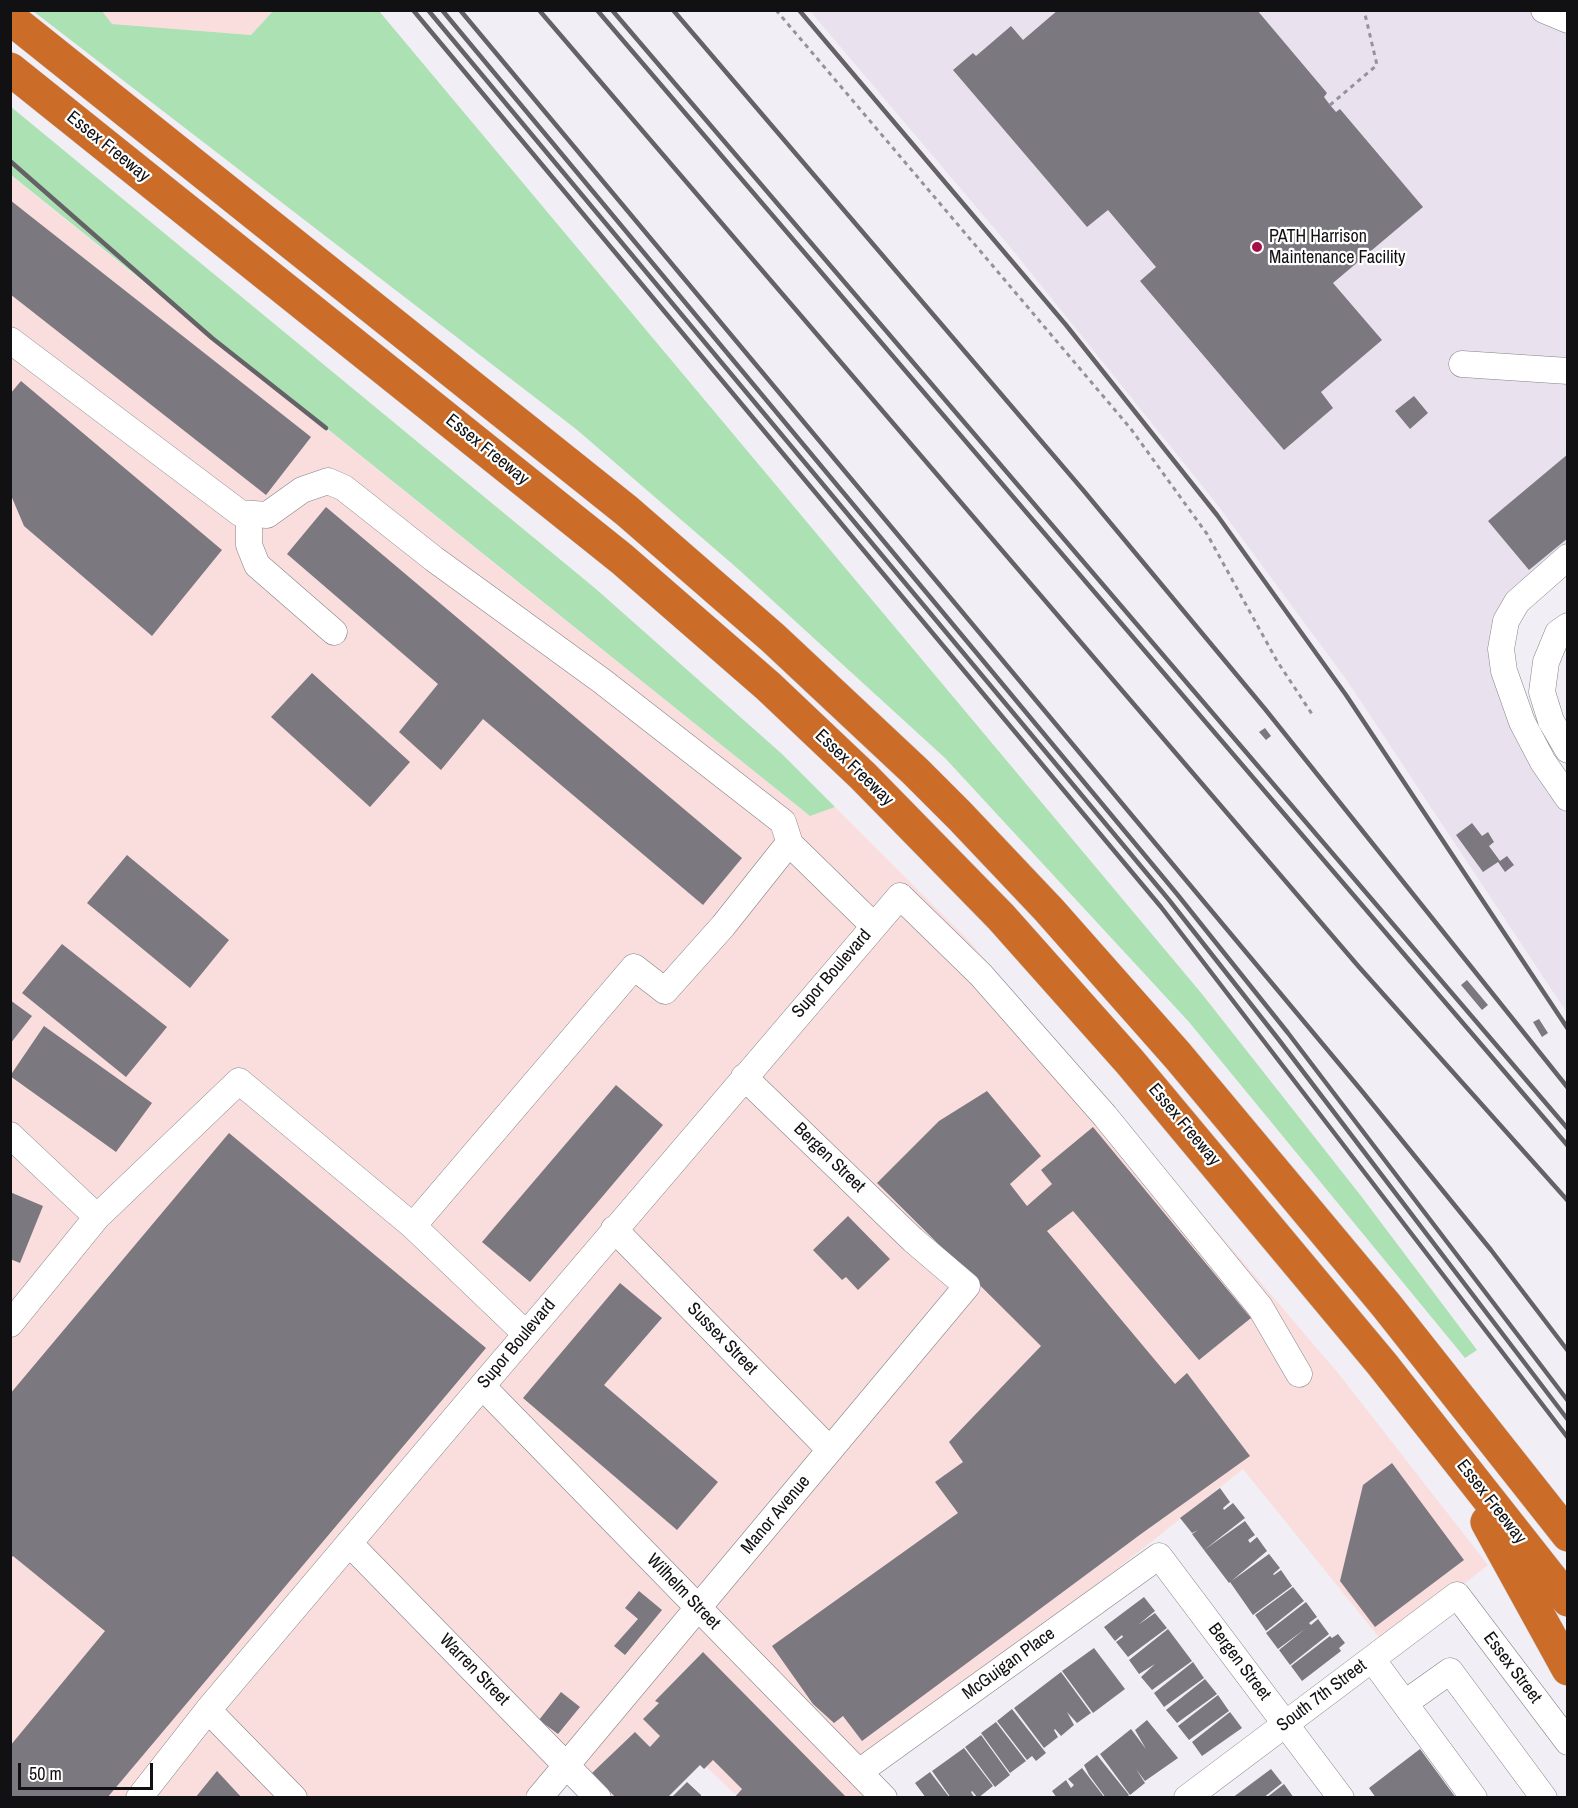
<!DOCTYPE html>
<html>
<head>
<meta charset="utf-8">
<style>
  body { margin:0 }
  #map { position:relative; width:1578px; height:1808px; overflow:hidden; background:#f2eef5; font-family:"Archivo Narrow",sans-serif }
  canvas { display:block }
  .frame { position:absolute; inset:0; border:12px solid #111012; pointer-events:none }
  .scale { position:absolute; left:18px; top:1763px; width:135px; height:27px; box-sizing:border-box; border:3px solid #111012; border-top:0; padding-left:8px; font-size:18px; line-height:21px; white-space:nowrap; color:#111012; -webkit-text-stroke:4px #fff; paint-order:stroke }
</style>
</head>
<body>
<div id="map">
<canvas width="1578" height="1808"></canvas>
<div class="frame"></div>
<div class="scale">50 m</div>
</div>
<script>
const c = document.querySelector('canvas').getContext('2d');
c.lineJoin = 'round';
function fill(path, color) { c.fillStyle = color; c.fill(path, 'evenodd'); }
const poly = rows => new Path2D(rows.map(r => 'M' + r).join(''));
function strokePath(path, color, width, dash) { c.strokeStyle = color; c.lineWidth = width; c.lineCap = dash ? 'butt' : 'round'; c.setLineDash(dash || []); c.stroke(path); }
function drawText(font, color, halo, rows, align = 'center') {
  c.font = font + ' "Archivo Narrow",sans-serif'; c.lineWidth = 4.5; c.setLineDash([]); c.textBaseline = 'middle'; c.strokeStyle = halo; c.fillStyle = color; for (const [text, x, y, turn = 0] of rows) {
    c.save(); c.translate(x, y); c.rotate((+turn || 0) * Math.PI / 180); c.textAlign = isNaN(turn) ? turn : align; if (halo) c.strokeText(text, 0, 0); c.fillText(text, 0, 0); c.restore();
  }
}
const industrial = poly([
  [102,11,273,11,251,35,112,24],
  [10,175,810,816,835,807,970,942,1338,1373,1488,1565,1386,1646,1243,1469,856,1776,878,1797,738,1797,695,1756,653,1797,591,1797,558,1765,531,1797,11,1797]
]);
const built = poly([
  [810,11,1567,11,1567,576,1527,606,1516,632,1512,658,1525,706,1567,780,1567,1013,1348,682,1216,503,1011,248]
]);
const green = poly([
  [33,11,102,11,112,24,251,35,273,11,379,11,1202,994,1361,1196,1477,1350,1465,1358,1189,1022,945,758,737,568,576,429],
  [10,106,596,589,782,754,835,807,810,816,11,175]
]);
const building = poly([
  [1058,10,1257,10,1327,93,1324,97,1330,105,1336,112,1340,109,1423,207,1333,283,1382,340,1321,392,1333,408,1284,450,1140,281,1156,267,1108,210,1087,227,953,70,973,53,976,56,1011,26,1023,40],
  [10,200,311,437,266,495,10,294],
  [21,381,222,550,152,636,24,526,10,493,10,394],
  [1414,396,1428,413,1410,429,1395,411],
  [1568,454,1568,538,1529,570,1488,521],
  [326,507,742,858,703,905,483,719,441,770,399,732,438,684,287,554],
  [312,673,410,762,370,807,271,717],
  [1265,728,1271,736,1266,740,1259,732],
  [1472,823,1482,836,1488,832,1494,842,1489,846,1500,861,1507,856,1514,865,1505,872,1498,862,1483,872,1456,835],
  [127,855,229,940,190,988,87,903],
  [62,944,167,1027,126,1077,22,993],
  [1467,980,1488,1005,1482,1010,1461,985],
  [10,1000,32,1016,10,1044],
  [1539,1019,1548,1033,1542,1037,1533,1022],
  [44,1026,152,1103,116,1152,10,1076],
  [616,1085,663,1125,530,1282,482,1242],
  [987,1091,1041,1156,1010,1184,1027,1206,1052,1184,1041,1170,1093,1127,1251,1318,1199,1360,1073,1211,1047,1231,1175,1384,1187,1373,1250,1456,1141,1534,862,1741,843,1716,834,1723,813,1704,772,1646,958,1513,935,1482,963,1462,949,1442,1041,1346,877,1183,939,1121],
  [229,1133,486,1348,107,1798,10,1798,10,1746,105,1631,13,1556,10,1559,10,1394],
  [10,1192,43,1206,20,1263,10,1259],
  [848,1216,890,1259,858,1290,846,1277,842,1280,813,1250],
  [620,1283,662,1318,604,1385,718,1482,677,1530,523,1398],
  [1392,1463,1464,1560,1375,1627,1340,1581,1363,1485],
  [1220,1488,1230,1502,1223,1508,1224,1510,1233,1503,1245,1518,1204,1550,1192,1534,1198,1530,1192,1533,1180,1518],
  [1245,1521,1255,1535,1248,1540,1250,1543,1257,1537,1267,1551,1229,1583,1204,1550],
  [1269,1554,1280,1568,1273,1574,1274,1575,1281,1570,1292,1586,1253,1615,1230,1582],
  [1293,1587,1304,1601,1266,1631,1255,1615],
  [639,1591,662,1610,625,1655,614,1646,638,1619,625,1608],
  [1144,1597,1155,1611,1138,1625,1155,1613,1167,1628,1128,1657,1116,1642,1123,1637,1122,1635,1115,1641,1104,1627],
  [1306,1602,1317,1617,1309,1623,1311,1625,1318,1619,1329,1634,1290,1665,1279,1650,1305,1629,1278,1649,1266,1633],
  [1168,1629,1192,1661,1152,1690,1141,1677,1155,1664,1139,1674,1129,1660],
  [1338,1634,1345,1643,1339,1648,1341,1651,1302,1681,1291,1666,1330,1636,1332,1638],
  [1094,1648,1125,1689,1093,1713,1062,1671],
  [703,1652,847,1798,734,1798,742,1789,713,1760,704,1769,700,1765,667,1798,616,1798,592,1773,635,1732,650,1747,660,1736,643,1719,659,1703,655,1701],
  [1193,1662,1204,1678,1164,1707,1154,1693],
  [1061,1672,1091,1713,1077,1723,1067,1712,1074,1725,1061,1736,1055,1729,1054,1730,1058,1737,1044,1748,1014,1708],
  [1205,1679,1217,1694,1177,1723,1166,1710],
  [561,1692,580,1707,558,1734,539,1720],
  [1218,1695,1229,1711,1189,1740,1178,1726],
  [1012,1709,1046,1753,1036,1761,1032,1756,1027,1760,997,1721],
  [1230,1712,1242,1728,1202,1756,1192,1742],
  [1147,1720,1178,1758,1145,1781,1136,1769,1145,1783,1130,1795,1100,1754,1131,1729,1146,1749,1135,1730],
  [996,1722,1026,1761,1010,1773,981,1733],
  [981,1735,1010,1775,995,1787,965,1747],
  [964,1748,993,1786,978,1798,972,1791,971,1792,975,1798,951,1798,932,1771],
  [1420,1749,1456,1798,1376,1798,1369,1788],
  [1097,1755,1129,1795,1126,1798,1106,1798,1089,1775,1084,1765],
  [1082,1768,1105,1798,1057,1798,1052,1791,1066,1780,1071,1788,1074,1785,1068,1779],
  [1271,1769,1282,1783,1263,1798,1232,1798],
  [217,1771,242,1798,195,1798],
  [930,1772,950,1798,926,1798,915,1783],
  [687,1782,701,1795,701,1798,671,1798],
  [1284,1784,1294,1798,1266,1798]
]);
const path = poly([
  [776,10,1131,429,1207,534,1277,661,1312,714],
  [1330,105,1377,65,1364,10]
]);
const minor = poly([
  [1544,10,1568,20],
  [10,340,240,513,267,515,302,490,328,481,344,488,434,559,602,681,783,822,790,844],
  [1462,364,1568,371],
  [249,514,249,545,257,565,334,632],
  [1568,557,1517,602,1506,621,1501,649,1504,671,1522,722,1543,762,1568,798],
  [1568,626,1558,633,1546,662,1542,692,1551,721,1568,750],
  [10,1135,97,1217],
  [614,1229,830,1450],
  [10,1324,97,1217,239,1081,413,1226],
  [526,1334,413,1226,634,967,665,991,723,926,789,843,874,926],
  [482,1386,884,1798],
  [349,1543,598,1798],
  [1372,1659,1474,1798],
  [1405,1703,1450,1671,1544,1798],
  [208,1710,294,1798],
  [859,1772,1159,1556,1341,1798],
  [139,1798,208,1710,482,1386,900,896,981,975,1105,1116,1260,1307,1299,1374],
  [539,1798,967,1286,913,1240,744,1077],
  [1187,1798,1457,1595,1568,1742]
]);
const highway = poly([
  [10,18,627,511,773,638,915,771,960,816,1049,910,1178,1056,1386,1305,1568,1535],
  [10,69,622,559,768,686,863,776,1001,917,1130,1062,1382,1364,1568,1600],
  [1487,1522,1568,1669]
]);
const rail = poly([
  [413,10,1161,907,1568,1438],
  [428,10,1169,900,1279,1040,1568,1420],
  [442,10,1177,894,1288,1033,1568,1401],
  [460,10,1361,1090,1491,1250,1568,1351],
  [539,10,1359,967,1568,1201],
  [597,10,1568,1146],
  [612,10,1568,1129],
  [673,10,1083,490,1265,709,1568,1088],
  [799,10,1066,325,1217,515,1346,695,1568,1029],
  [10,161,212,338,326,428]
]);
const markers = [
  [1257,247,6,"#a71046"]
];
const streetNames = [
  ["Essex Freeway",108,147,39],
  ["Essex Freeway",487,450,39],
  ["Essex Freeway",854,768,44],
  ["Supor Boulevard",832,974,-49],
  ["Essex Freeway",1184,1125,50],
  ["Bergen Street",829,1158,44],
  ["Sussex Street",722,1339,46],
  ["Supor Boulevard",517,1344,-50],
  ["Essex Freeway",1491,1502,52],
  ["Manor Avenue",776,1515,-50],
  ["Wilhelm Street",683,1592,46],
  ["Bergen Street",1239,1662,53],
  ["McGuigan Place",1009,1664,-36],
  ["Essex Street",1512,1668,53],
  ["Warren Street",474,1670,46],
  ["South 7th Street",1322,1696,-37]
];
const poiNames = [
  ["PATH Harrison",1269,237],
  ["Maintenance Facility",1269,258]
];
fill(industrial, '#f9dedd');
fill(built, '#eae1ee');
fill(green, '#ace1b3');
fill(building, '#7c787f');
strokePath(minor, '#868288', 27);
strokePath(highway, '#cbcacb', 34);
strokePath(path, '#969398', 3, [4.5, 4.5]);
strokePath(minor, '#fff', 26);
strokePath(highway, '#cb6c28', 33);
strokePath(rail, '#646266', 4.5);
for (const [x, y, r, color] of markers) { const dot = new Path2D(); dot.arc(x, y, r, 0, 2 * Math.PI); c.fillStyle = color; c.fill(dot); strokePath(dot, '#fff', 2); }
drawText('18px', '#111012', '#fff', streetNames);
drawText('18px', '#111012', '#fff', poiNames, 'left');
</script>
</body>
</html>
